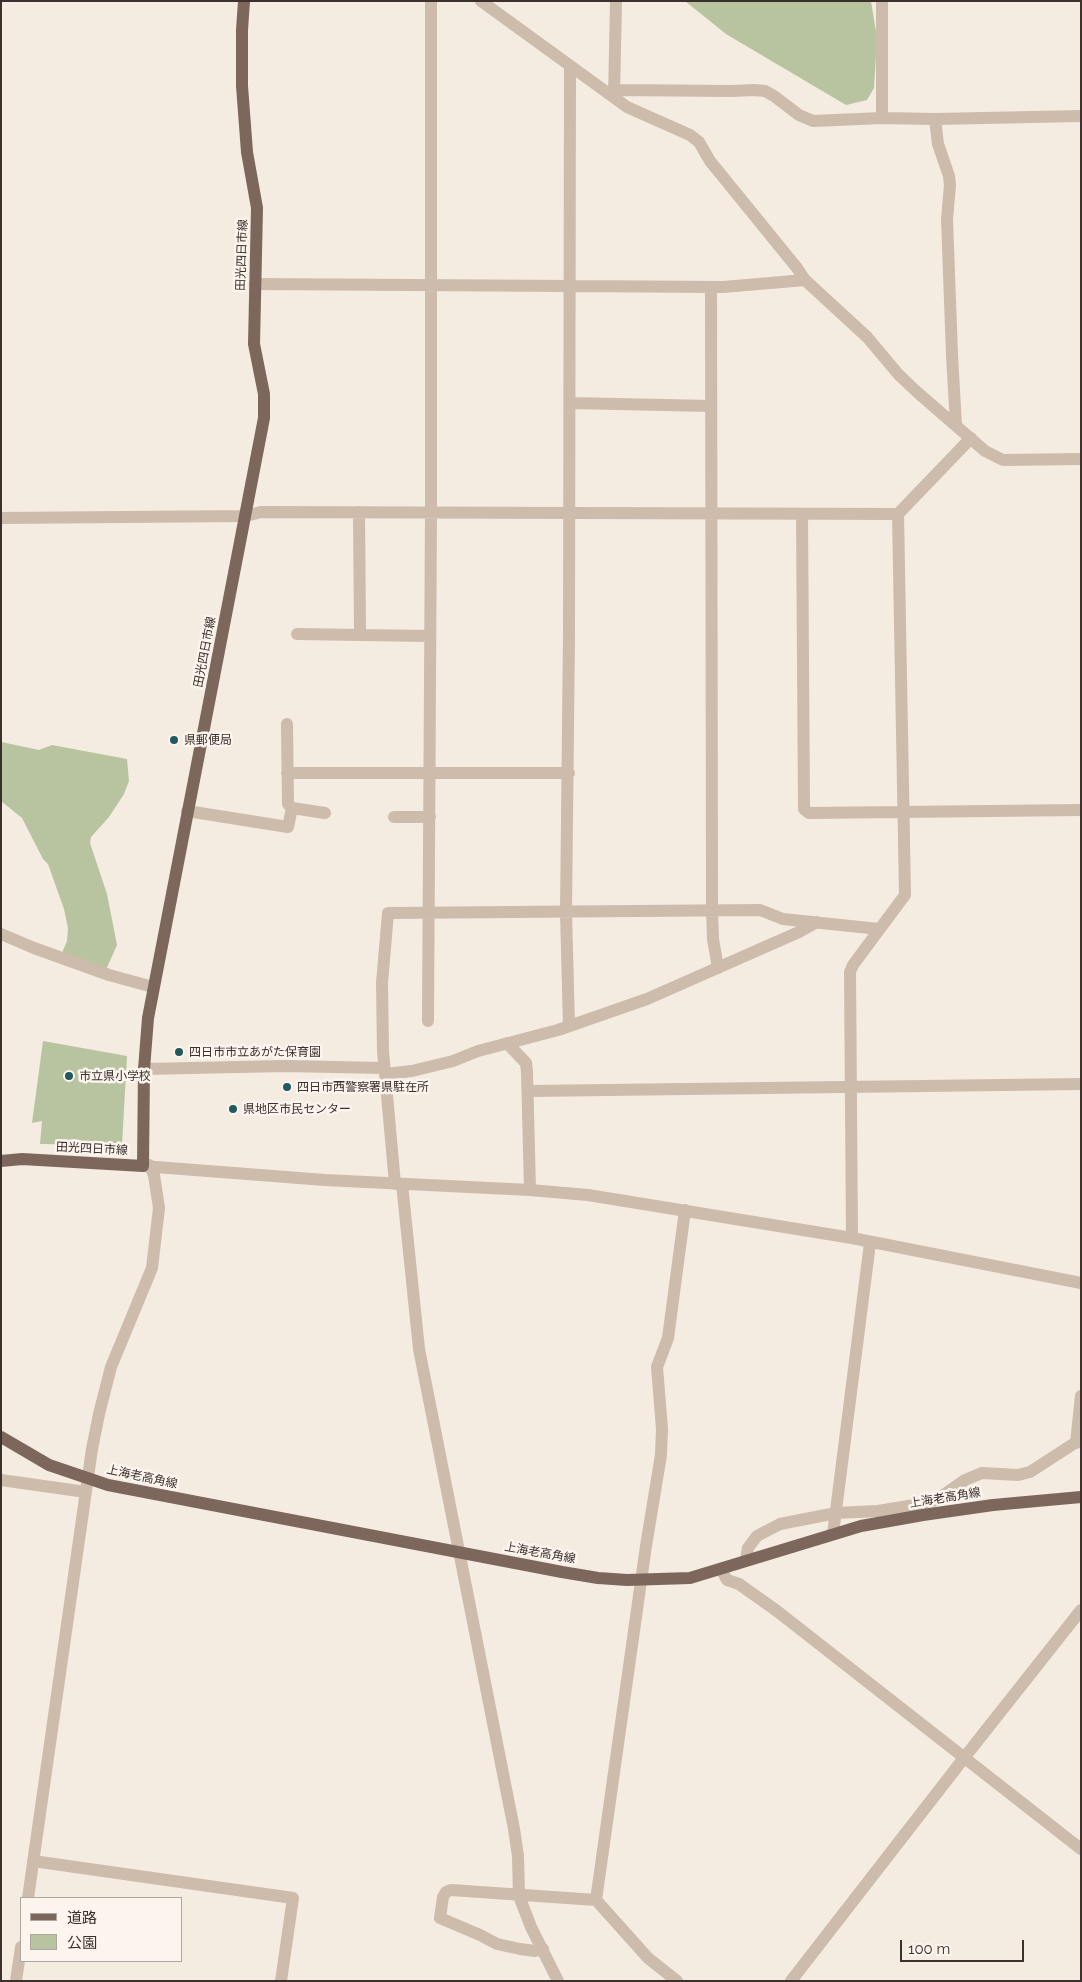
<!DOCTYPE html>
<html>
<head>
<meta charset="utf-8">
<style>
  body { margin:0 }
  #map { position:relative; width:1082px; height:1982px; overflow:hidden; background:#f4ebe1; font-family:Raleway,"Noto Sans JP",sans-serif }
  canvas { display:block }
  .frame { position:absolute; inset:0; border:2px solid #3b302b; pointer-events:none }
  .legend { position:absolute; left:20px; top:1897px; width:162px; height:65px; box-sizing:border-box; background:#fbf5ee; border:1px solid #aea6a0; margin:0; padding:6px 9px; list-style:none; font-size:15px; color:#3b302b }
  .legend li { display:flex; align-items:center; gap:10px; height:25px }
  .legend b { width:25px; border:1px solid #aea6a0 }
  .scale { position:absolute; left:900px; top:1940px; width:124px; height:22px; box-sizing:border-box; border:2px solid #3b302b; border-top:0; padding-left:6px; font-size:15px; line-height:18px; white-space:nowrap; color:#3b302b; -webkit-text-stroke:4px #fbf5ee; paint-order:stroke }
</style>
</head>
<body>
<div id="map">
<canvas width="1082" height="1982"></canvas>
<div class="frame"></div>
<ul class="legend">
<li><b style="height:6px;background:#7d675c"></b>道路</li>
<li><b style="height:14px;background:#b8c4a0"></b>公園</li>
</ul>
<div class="scale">100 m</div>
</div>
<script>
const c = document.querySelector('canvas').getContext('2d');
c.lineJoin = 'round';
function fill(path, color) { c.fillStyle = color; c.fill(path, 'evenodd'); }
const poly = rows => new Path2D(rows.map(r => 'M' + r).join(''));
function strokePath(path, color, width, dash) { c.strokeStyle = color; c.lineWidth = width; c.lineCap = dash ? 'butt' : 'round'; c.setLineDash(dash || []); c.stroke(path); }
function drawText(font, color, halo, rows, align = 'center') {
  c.font = font + ' Raleway,"Noto Sans JP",sans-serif'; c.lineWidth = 5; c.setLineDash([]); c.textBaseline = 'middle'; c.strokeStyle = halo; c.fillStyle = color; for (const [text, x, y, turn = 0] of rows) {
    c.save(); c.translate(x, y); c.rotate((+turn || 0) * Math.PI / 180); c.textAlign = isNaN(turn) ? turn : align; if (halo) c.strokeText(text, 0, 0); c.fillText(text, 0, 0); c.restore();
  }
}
const green = poly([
  [685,1,871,1,877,38,874,88,867,100,846,105,726,34],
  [1,742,39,750,52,745,127,759,129,781,124,794,109,817,91,837,90,843,107,894,117,945,105,972,62,953,67,941,68,928,64,909,48,864,43,859,22,818,1,801],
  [43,1041,127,1056,122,1145,40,1144,42,1121,32,1123]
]);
const minor = poly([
  [481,1,627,107,690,135,699,142,710,161,797,268,805,280,867,337,899,375,917,392,985,451,1003,460,1081,459],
  [882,1,882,118],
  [615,90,732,91,754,90,765,91,774,96,799,115,813,121,882,118,935,119,1081,116],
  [614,97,616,1],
  [935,119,938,144,949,176,950,185,947,219,952,355,956,425],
  [255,284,723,287,805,280],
  [711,287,712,910,713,939,718,968],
  [570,403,711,406],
  [359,512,360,635,430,636],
  [802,514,804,809,809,813,1081,810],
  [1,518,246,516,261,512,898,514],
  [297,634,360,635],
  [287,724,288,804,292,808],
  [287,773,569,773],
  [187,811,288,827,292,808,325,813],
  [394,817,430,817],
  [1,934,34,948,109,975,153,987],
  [428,1021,431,512,431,1],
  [569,1026,566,912,569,635,570,67],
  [507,1043,526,1063,527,1072,530,1190],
  [144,1069,285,1066,384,1068],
  [385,1074,412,1071,453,1061,478,1051,558,1030,647,999,799,932,817,922],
  [529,1091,1081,1084],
  [143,1166,325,1180,530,1190,588,1195,852,1238,1081,1283],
  [395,1184,383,1051,382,983,388,913,760,910,783,919,879,929],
  [402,1184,419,1349,514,1829,518,1856,519,1896,531,1927,558,1981],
  [852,1238,850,972,853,965,905,895,898,514,971,438],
  [1076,1443,1081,1396],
  [1,1480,86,1492],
  [833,1534,870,1243],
  [746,1560,748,1548,757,1536,780,1524,836,1513,878,1511,927,1503,938,1499,965,1480,982,1473,1018,1475,1030,1472,1081,1439],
  [721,1569,727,1580,739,1584,777,1611,1081,1849],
  [33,1861,293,1898,281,1981],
  [28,1898,92,1449,99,1414,111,1367,152,1268,159,1208,154,1175,149,1165],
  [596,1900,646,1546,661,1455,662,1429,657,1367,668,1338,685,1210],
  [596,1900,648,1958,677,1981],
  [543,1949,535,1951,520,1949,497,1944,480,1935,440,1918,443,1897,446,1892,451,1890,596,1900],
  [16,1981,21,1947],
  [791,1981,964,1758,1081,1610]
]);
const major = poly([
  [1,1161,22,1159,143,1166,144,1069,148,1018,264,418,264,394,254,344,257,208,247,152,242,86,242,30,244,1],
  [1,1437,49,1465,108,1485,562,1572,598,1578,627,1580,690,1578,861,1526,923,1515,993,1505,1081,1497]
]);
const markers = [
  [174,740,5,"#1f5a5e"],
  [179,1052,5,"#1f5a5e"],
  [69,1076,5,"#1f5a5e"],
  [287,1087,5,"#1f5a5e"],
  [233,1109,5,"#1f5a5e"]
];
const streetNames = [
  ["田光四日市線",242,255,-88],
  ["田光四日市線",205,652,-79],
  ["田光四日市線",92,1149,3],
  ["上海老高角線",142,1477,12],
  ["上海老高角線",945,1498,-9],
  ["上海老高角線",540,1553,10]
];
const poiNames = [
  ["県郵便局",184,740],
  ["四日市市立あがた保育園",189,1052],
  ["市立県小学校",79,1076],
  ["四日市西警察署県駐在所",297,1087],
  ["県地区市民センター",243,1109]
];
fill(green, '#b8c4a0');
strokePath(minor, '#cdbbac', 12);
strokePath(major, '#7d675c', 12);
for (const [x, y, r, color] of markers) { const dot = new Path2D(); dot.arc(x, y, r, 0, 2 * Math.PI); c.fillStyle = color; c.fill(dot); strokePath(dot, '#fbf5ee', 2); }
drawText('12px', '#3b302b', '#fbf5ee', streetNames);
drawText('12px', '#3b302b', '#fbf5ee', poiNames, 'left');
</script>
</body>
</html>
